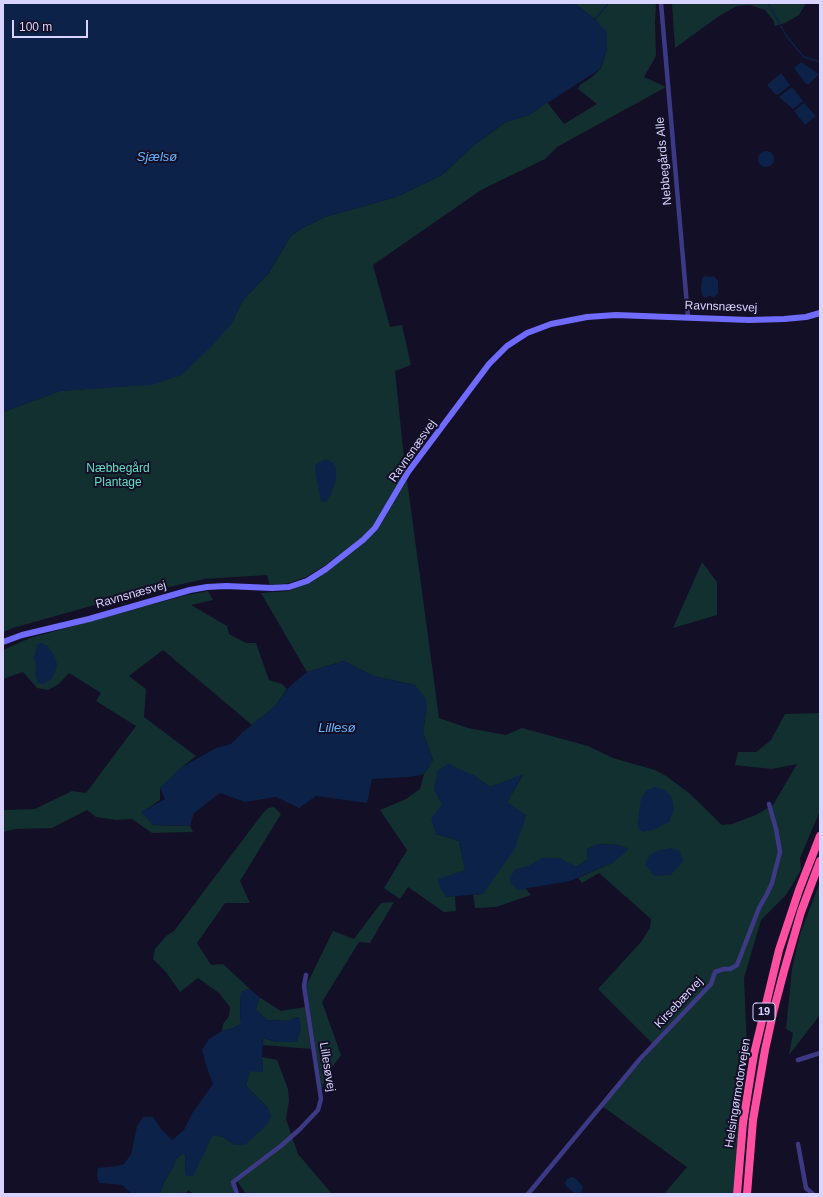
<!DOCTYPE html>
<html>
<head>
<meta charset="utf-8">
<style>
  body { margin:0 }
  #map { position:relative; width:823px; height:1197px; overflow:hidden; background:#130f26; font-family:Helvetica,sans-serif }
  canvas { display:block }
  .frame { position:absolute; inset:0; border:4px solid #d9d4ff; pointer-events:none }
  .scale { position:absolute; left:12px; top:20px; width:76px; height:18px; box-sizing:border-box; border:2px solid #d9d4ff; border-top:0; padding-left:5px; font-size:12px; line-height:14px; white-space:nowrap; color:#d9d4ff; -webkit-text-stroke:3px #130f26; paint-order:stroke }
</style>
</head>
<body>
<div id="map">
<canvas width="823" height="1197"></canvas>
<div class="frame"></div>
<div class="scale">100 m</div>
</div>
<script>
const c = document.querySelector('canvas').getContext('2d');
c.lineJoin = 'round';
function fill(path, color) { c.fillStyle = color; c.fill(path, 'evenodd'); }
const poly = rows => new Path2D(rows.map(r => 'M' + r).join(''));
function strokePath(path, color, width, dash) { c.strokeStyle = color; c.lineWidth = width; c.lineCap = dash ? 'butt' : 'round'; c.setLineDash(dash || []); c.stroke(path); }
function drawText(font, color, halo, rows, align = 'center') {
  c.font = font + ' Helvetica,sans-serif'; c.lineWidth = 4; c.setLineDash([]); c.textBaseline = 'middle'; c.strokeStyle = halo; c.fillStyle = color; for (const [text, x, y, turn = 0] of rows) {
    c.save(); c.translate(x, y); c.rotate((+turn || 0) * Math.PI / 180); c.textAlign = isNaN(turn) ? turn : align; if (halo) c.strokeText(text, 0, 0); c.fillText(text, 0, 0); c.restore();
  }
}
const green = poly([
  [574,3,656,3,655,22,656,56,644,77,666,87,557,147,545,159,481,190,373,265,390,327,402,325,411,365,395,371,404,458,407,469,372,527,361,539,324,566,306,577,289,583,270,586,267,575,204,579,105,602,13,628,3,632,3,412,60,391,98,388,231,324,243,300,268,274,291,236,302,228,325,217,396,197,442,175,474,145,506,122,529,115,547,102,564,124,597,104,578,89,580,85,592,77,601,68,607,49,595,19],
  [672,3,806,3,799,15,785,23,775,26,773,20,765,10,750,5,737,6,719,16,675,48],
  [407,480,439,718,468,728,506,735,522,728,588,746,613,758,655,770,666,776,689,793,722,825,732,824,756,815,773,805,797,764,772,769,735,765,738,752,756,752,771,740,785,714,820,713,820,811,800,858,801,870,786,895,761,920,744,978,747,1049,733,1194,664,1194,687,1167,602,1106,655,1046,598,989,641,942,650,928,651,919,599,873,582,883,578,878,612,863,628,849,618,845,599,844,587,849,588,859,576,867,570,864,543,858,528,867,516,869,517,890,525,888,531,895,496,907,475,908,473,895,483,894,507,802,523,775,490,787,473,775,434,789,442,804,436,834,459,841,465,870,446,897,455,896,456,911,444,912,408,887,400,899,384,888,407,850,380,810,406,799,420,789,424,774,433,760,423,732,427,708,415,685,373,676,344,661,307,672,261,593,288,591,307,583,363,543,377,531],
  [702,562,717,582,717,615,673,628],
  [208,591,213,600,191,605,227,626,229,634,246,643,256,643,269,680,282,684,287,689,275,706,252,725,163,650,129,676,146,689,144,717,196,756,182,767,160,788,160,800,142,812,153,825,190,826,193,832,152,833,132,819,116,820,96,817,87,810,52,828,16,829,3,832,3,810,35,809,72,791,86,793,136,726,96,701,101,693,69,673,59,684,48,690,37,688,23,672,3,679,3,650,30,638,187,595],
  [274,807,281,814,240,881,250,903,225,903,197,943,211,965,223,964,250,989,241,992,240,1015,241,1024,233,1028,222,1031,223,1024,229,1016,230,1007,219,993,198,978,180,992,166,972,153,959,155,949,166,936,174,931,263,813,268,808],
  [820,882,820,1015,789,1055,793,1033,786,1029,792,969,800,934],
  [394,902,370,943,359,942,322,1002,341,1055,326,1076,322,1089,306,986,333,931,354,939,381,903],
  [259,997,281,1011,305,1007,311,1049,263,1045,263,1038,277,1042,298,1017,287,1021,267,1020,256,1010],
  [262,1057,277,1060,288,1089,289,1101,286,1119,298,1154,332,1194,246,1194,235,1178,231,1181,235,1194,193,1194,188,1190,186,1194,160,1194,164,1182,171,1171,176,1159,181,1155,185,1155,186,1176,213,1135,223,1137,235,1145,268,1108,246,1086,250,1071,263,1071]
]);
const water = poly([
  [3,3,574,3,595,19,607,32,607,49,600,69,529,115,506,122,474,145,442,175,396,197,325,217,302,228,291,236,268,274,243,300,231,324,212,346,182,375,151,385,60,391,3,412],
  [801,62,819,74,809,84,806,84,794,68],
  [781,73,790,85,779,94,776,95,767,85],
  [792,87,803,101,793,109,779,97],
  [804,103,816,116,805,125,794,111],
  '758 159a8 8 0 1 1 16 0a8 8 0 1 1-16 0Z',
  [705,276,710,277,714,276,718,281,718,293,714,297,709,296,705,298,702,295,701,289,702,278],
  [326,459,333,463,336,468,336,480,331,494,326,502,321,501,316,477,315,465],
  [42,643,48,646,56,659,57,667,52,678,44,684,38,683,35,675,36,666,34,658,37,644],
  [344,661,373,676,415,685,426,699,427,708,423,732,433,760,424,774,409,777,372,779,367,803,316,796,299,808,276,797,245,802,220,793,194,813,190,826,153,825,141,812,165,799,160,788,182,767,216,748,231,744,243,732,275,706,290,686,307,672],
  [448,764,473,775,490,787,523,774,507,802,526,815,524,823,514,850,483,894,446,897,439,886,438,879,465,870,459,841,436,834,431,819,442,804,434,789,437,771],
  [654,787,665,790,672,797,674,809,669,822,655,829,642,832,637,826,641,799,646,791],
  [599,844,618,845,629,849,612,863,570,881,517,890,511,883,509,878,516,869,528,866,543,858,560,858,576,867,588,859,587,849],
  [671,848,680,851,683,861,671,875,654,876,645,864,650,855,660,850],
  [250,989,259,997,256,1010,267,1020,287,1021,299,1017,301,1029,297,1042,277,1042,263,1038,262,1057,263,1072,250,1071,246,1086,268,1108,271,1117,267,1125,245,1145,235,1145,223,1137,213,1135,193,1176,186,1176,185,1155,181,1155,176,1159,171,1171,164,1182,160,1194,132,1194,122,1185,99,1183,97,1176,98,1168,118,1166,124,1164,131,1154,137,1126,143,1117,153,1117,161,1129,172,1140,184,1130,193,1112,213,1084,206,1065,202,1050,209,1039,222,1031,233,1028,241,1024,240,1015,241,992],
  [572,1177,576,1179,583,1187,581,1193,577,1194,573,1192,566,1186,565,1183,567,1179]
]);
const stream = poly([
  [768,3,787,37,804,57,820,62],
  [595,19,609,3]
]);
const street = poly([
  [661,3,688,317],
  [798,1060,820,1053],
  [798,1144,806,1188,813,1194],
  [237,1194,233,1182,282,1145,300,1129,318,1110,321,1099,304,986,306,975],
  [528,1194,640,1059,711,984,715,972,724,969,730,969,737,965,759,908,767,894,772,883,780,852,776,829,769,804]
]);
const secondary = poly([
  [3,642,22,635,89,619,190,590,207,587,226,586,272,588,289,587,307,581,326,569,363,540,375,528,408,472,489,364,507,346,527,333,551,324,587,317,616,315,749,320,784,319,806,317,820,313]
]);
const highway = poly([
  [737,1194,743,1123,754,1054,779,950,799,890,820,836],
  [747,1194,753,1120,765,1050,774,1009,784,971,801,912,820,861]
]);
const shields = [
  [764,1012,22]
];
const shieldNames = [
  ["19",764,1012]
];
const streetNames = [
  ["Nebbegårds Alle",664,161,-95],
  ["Ravnsnæsvej",721,307,2],
  ["Ravnsnæsvej",413,451,-55],
  ["Ravnsnæsvej",131,595,-16],
  ["Kirsebærvej",679,1003,-47],
  ["Lillesøvej",327,1067,81],
  ["Helsingørmotorvejen",738,1093,-81]
];
const parkNames = [
  ["Næbbegård",118,469],
  ["Plantage",118,483]
];
const waterNames = [
  ["Sjælsø",157,157],
  ["Lillesø",337,728]
];
fill(green, '#12302f');
fill(water, '#0c2248');
strokePath(stream, '#0c2248', 1.5);
strokePath(street, '#3d3a85', 4.5);
strokePath(secondary, '#6f6bff', 6);
strokePath(highway, '#ff4fa3', 8);
for (const [x, y, w] of shields) { const box = new Path2D(); box.roundRect(x - w / 2, y - 9, w, 18, 3); c.fillStyle = '#130f26'; c.fill(box); strokePath(box, '#d9d4ff', 1); }
drawText('bold 11px', '#d9d4ff', null, shieldNames);
drawText('12px', '#d9d4ff', '#130f26', streetNames);
drawText('12px', '#5fe0c0', '#130f26', parkNames);
drawText('italic 13px', '#62b6ff', '#130f26', waterNames);
</script>
</body>
</html>
